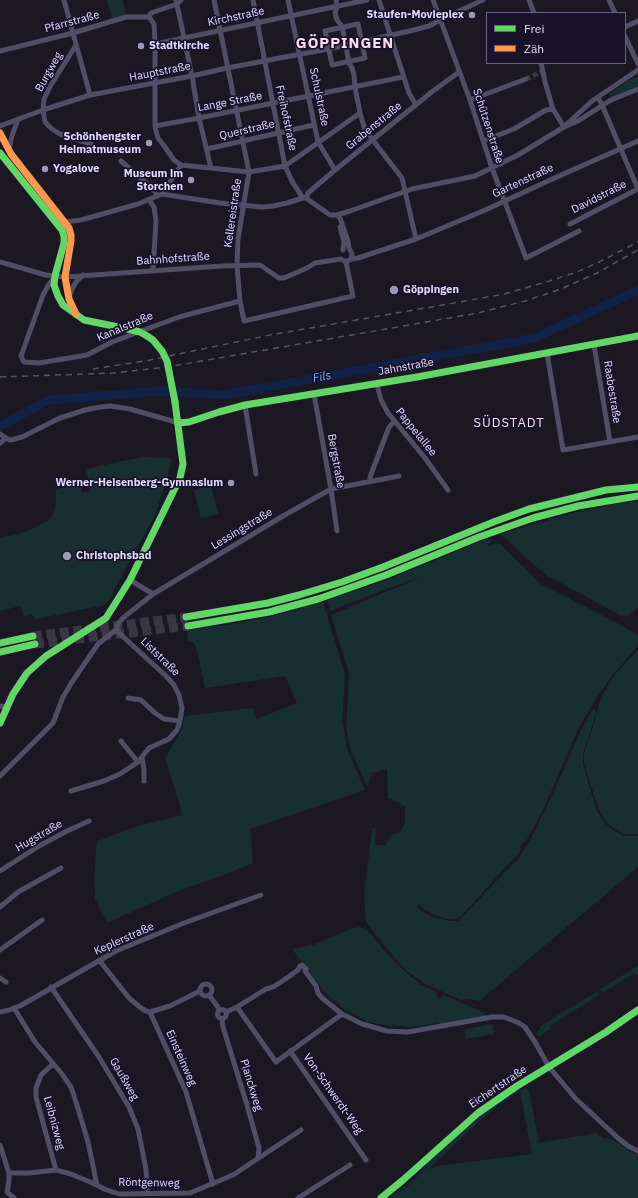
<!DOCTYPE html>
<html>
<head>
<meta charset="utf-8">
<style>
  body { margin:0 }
  #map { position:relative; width:638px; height:1198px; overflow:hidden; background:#1b1824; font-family:"IBM Plex Sans",sans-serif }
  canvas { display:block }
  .legend { position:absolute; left:486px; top:12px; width:140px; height:52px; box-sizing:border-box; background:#18122a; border:1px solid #69637e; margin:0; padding:5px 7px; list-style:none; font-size:12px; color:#e3ddfd }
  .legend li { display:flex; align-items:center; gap:8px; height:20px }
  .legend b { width:20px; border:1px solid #69637e }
</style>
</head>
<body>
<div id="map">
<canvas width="638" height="1198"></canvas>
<ul class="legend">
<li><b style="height:5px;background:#63d668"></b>Frei</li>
<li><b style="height:5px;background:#ff974d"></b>Zäh</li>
</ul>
</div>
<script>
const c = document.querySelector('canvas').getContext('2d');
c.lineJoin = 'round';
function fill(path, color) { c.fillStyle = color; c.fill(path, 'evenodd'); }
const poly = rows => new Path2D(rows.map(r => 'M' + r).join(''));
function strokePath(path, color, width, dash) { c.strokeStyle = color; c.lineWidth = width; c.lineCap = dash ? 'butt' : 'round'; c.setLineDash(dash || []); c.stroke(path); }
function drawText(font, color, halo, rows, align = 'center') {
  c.font = font + ' "IBM Plex Sans",sans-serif'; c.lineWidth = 3.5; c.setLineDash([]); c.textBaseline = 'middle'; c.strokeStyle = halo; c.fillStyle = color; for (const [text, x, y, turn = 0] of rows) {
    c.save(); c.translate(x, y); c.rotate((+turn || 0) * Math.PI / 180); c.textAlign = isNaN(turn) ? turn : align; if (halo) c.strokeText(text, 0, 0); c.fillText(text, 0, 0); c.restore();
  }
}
const green = poly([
  [107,0,123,0,126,17,113,21],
  [636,77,638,77,638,86,611,98,609,94,627,81],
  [142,457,171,458,171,462,165,487,154,517,108,601,104,605,36,619,31,614,24,616,20,606,0,611,0,539,4,537,23,533,48,521,54,512,56,502,56,489,81,484,82,493,91,491,86,469],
  [211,486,218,514,201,518,194,490],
  [638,501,638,608,625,617,624,614,622,616,548,576,529,561,501,534,568,514,614,504],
  [484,540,493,540,487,546,499,543,541,584,617,623,638,635,638,643,632,653,614,673,597,697,580,725,543,810,526,841,522,843,519,847,521,850,515,857,461,916,456,919,452,919,443,918,424,910,420,904,417,906,422,912,436,918,450,921,458,921,518,859,532,837,556,787,580,732,593,709,595,709,596,713,583,754,583,764,589,786,597,811,604,822,611,829,624,836,638,836,638,867,479,1001,469,999,460,1000,424,983,407,971,382,943,366,921,364,897,372,829,376,827,375,845,386,845,390,836,400,832,403,827,405,823,405,806,388,798,387,769,372,773,367,787,350,748,346,727,348,696,349,673,331,615,421,577,397,585,330,611,327,600,387,580],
  [323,602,345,675,342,723,343,726,347,749,365,790,250,829,253,863,224,875,178,891,107,923,95,899,94,877,97,841,138,826,183,815,165,758,181,732,185,716,252,708,257,719,297,703,285,676,205,688,196,646,194,643,188,640,187,630,234,624,273,616],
  [638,650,638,834,624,834,613,828,605,820,599,810,584,764,584,754,594,724,601,697,616,673],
  [360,927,367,930,387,954,405,972,420,984,436,992,438,999,444,995,486,1014,484,1018,440,1027,439,1023,412,1027,386,1025,368,1022,344,1009,323,990,292,949,313,945,353,928],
  [638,966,638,975,637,975,635,973,603,993,600,989],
  [597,991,599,995,550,1026,551,1028,539,1037,536,1033,540,1029,541,1026],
  [493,1024,494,1034,466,1039,464,1029],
  [525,1088,529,1090,539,1143,597,1133,603,1139,607,1138,617,1142,631,1152,638,1155,638,1198,389,1198,412,1181,420,1173,426,1165,426,1163,464,1128,490,1108,520,1089,520,1091],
  [520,1092,532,1154,437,1166,428,1169,483,1118,499,1105]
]);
const stream = poly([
  [470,1125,489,1110,519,1091],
  [390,1198,410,1184,443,1149]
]);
const river = poly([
  [0,426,49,400,161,391,224,395,535,338,638,290]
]);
const streetTunnel = poly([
  [526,79,543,71]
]);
const highwayTunnel = poly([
  [33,636,186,617],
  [35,644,188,626]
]);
const street = poly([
  [64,0,90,95],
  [176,0,192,76,199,118,211,168],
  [214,0,249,172,238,239,237,266,240,301,244,321,353,296,346,262],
  [253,0,285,166,293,183,303,198,306,198,330,215,337,215,350,211,412,189,475,176,518,155,564,127,578,121,611,100,638,89],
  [288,0,318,142,335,170],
  [336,0,337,6,335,13,337,20,342,26,349,63,352,68,354,75,355,87,360,113,365,130,402,178,416,239],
  [379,0,409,93,416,105],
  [433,0,470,100,492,168,526,258,579,231],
  [529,0,534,13],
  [609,0,615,13],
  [149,17,154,24,155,44,155,126,156,131,158,138,165,147,174,160,181,165],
  [149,17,151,13,177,4,181,0],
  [358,24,365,58,332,65,325,31,358,24],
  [625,27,638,21],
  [625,36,638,64],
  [155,44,367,0],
  [76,45,51,85,44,99,43,110,45,122,52,129,60,134,91,144],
  [0,51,73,33,126,17,149,17],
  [541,63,545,82,553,109,564,127],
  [470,100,526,79],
  [567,124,592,101,638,70],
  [0,126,43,110,90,95,192,76,227,68,328,49,410,31,429,26,446,17,483,0],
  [155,126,199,118,403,77],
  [483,141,514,129,546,110,553,109],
  [9,149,12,136,18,119],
  [207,149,314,125],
  [121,161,154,190,157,196],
  [181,165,249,172,285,166,360,113],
  [162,194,181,165],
  [306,198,308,193,335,170,433,91,459,72],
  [149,200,154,207,156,221,153,270],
  [337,215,340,218,348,241,349,248,352,254,351,259],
  [65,222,81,220,138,204,162,194,220,203,262,207,273,206,287,203,303,198],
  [570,224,638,189,602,105,598,97],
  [340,227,344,242,343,250],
  [344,261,348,261,351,259,358,258,416,239,483,211,559,176,638,141],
  [0,262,46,275,65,277,222,266,260,265,279,278,284,278,307,268,315,263,341,259],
  [54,278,49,284,43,295,21,356,24,362,39,363,87,355,112,342,179,317,240,301],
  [69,298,72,289,76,282,83,275],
  [594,345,610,442],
  [547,353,563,450,638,437],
  [377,384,381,400,388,413,425,458,448,490],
  [314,394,331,489,337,531],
  [245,405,256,474],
  [0,434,6,438,10,440,15,439,22,437,60,418,85,410,100,407,111,406,130,409,179,423],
  [0,443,6,438],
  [370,482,370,477,389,427,394,422],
  [130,580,153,594],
  [128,698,141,700,155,713,164,719,180,721],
  [0,706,6,707],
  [121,741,138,762],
  [142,758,144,770,144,781],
  [0,776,53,723,63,697,72,682,98,644,117,629,117,625,123,618,153,594,283,516,331,489,399,476],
  [71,791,104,781,120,774,138,762,149,748,169,739,177,730,180,721,182,708,179,695,174,685,167,677,119,633,117,629],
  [0,871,39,846,67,831,89,821],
  [0,907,18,892,61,868],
  [0,950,42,920],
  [99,960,129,998,141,1008,146,1011,150,1012,186,1092,213,1184],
  [0,978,6,982],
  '200 990a6 6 0 1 1 12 0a6 6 0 1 1-12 0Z',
  [51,987,99,1057,129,1107,138,1129,146,1169,147,1194],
  [209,995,220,1010],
  [237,1007,276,1062,342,1014],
  [14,1008,35,1042,62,1074,71,1087,76,1102,88,1142,97,1185],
  '217.5 1014a4.5 4.5 0 1 1 9 0a4.5 4.5 0 1 1-9 0Z',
  [0,1012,9,1010,20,1006,116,951,184,923,261,895],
  [150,1012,170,1006,200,991],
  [226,1012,237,1007,266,989,273,987,284,980,298,970,300,966,302,965,306,969,305,971,316,986,318,993,322,998,342,1014,362,1024,387,1031,408,1032,492,1017,504,1017,519,1023,525,1027,535,1042,549,1067,576,1099,618,1138,628,1146,638,1151],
  [222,1019,223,1027,247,1105,259,1148,258,1157],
  [290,1051,366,1160],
  [53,1064,41,1075,36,1088,36,1097,56,1170],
  [0,1145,9,1173,9,1181,7,1192,14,1198],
  [9,1173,29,1173,56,1170,71,1174,97,1185,104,1189,119,1194,190,1193,233,1175,301,1130],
  [298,1198,350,1165]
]);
const fast = poly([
  [0,153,62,230,64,236,64,243,55,276,54,285,58,296,63,305,84,320,128,329],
  [179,423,189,422,219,412,245,405,417,377,638,336],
  [186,617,268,603,299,595,342,582,383,567,496,521,529,509,606,490,638,487],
  [188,626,269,612,318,599,386,575,479,537,533,518,578,506,638,496],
  [0,643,33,636],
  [0,652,35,644],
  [0,723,13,694,27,673,46,656,106,618,130,580,180,478,183,464,175,402],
  [381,1198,403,1180,478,1113,517,1086,606,1032,638,1010]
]);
const slow = poly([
  [0,133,11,154,69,228,71,235,71,241,65,277,69,299,76,314]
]);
const rail = poly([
  [93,369,150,360,270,335,471,300,504,294,546,282,577,272,599,262,638,242],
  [0,377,114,373,167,367,478,313,525,301,561,289,597,273,638,250]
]);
const fastBridge = poly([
  [128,329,140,332,147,336,153,340,162,351,167,361,175,402]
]);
const markers = [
  [472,15,4,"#9d98b1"],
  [141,46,4,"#9d98b1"],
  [149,143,4,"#9d98b1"],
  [45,169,4,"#9d98b1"],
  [191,180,4,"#9d98b1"],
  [394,290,5,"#9d98b1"],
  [231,483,4,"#9d98b1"],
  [67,556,5,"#9d98b1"]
];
const poiNames = [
  ["Staufen-Movieplex",464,15],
  ["Stadtkirche",149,46,"left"],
  ["Schönhengster",141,137],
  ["Heimatmuseum",141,150],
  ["Yogalove",53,169,"left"],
  ["Museum im",183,174],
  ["Storchen",183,187],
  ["Göppingen",403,290,"left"],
  ["Werner-Heisenberg-Gymnasium",223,483],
  ["Christophsbad",76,556,"left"]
];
const streetNames = [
  ["Kirchstraße",236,17,-12],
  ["Pfarrstraße",72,22,-15],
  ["Burgweg",49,72,-61],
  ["Hauptstraße",160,72,-11],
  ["Schulstraße",319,97,78],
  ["Lange Straße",230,102,-11],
  ["Freihofstraße",286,118,78],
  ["Grabenstraße",374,126,-39],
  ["Schützenstraße",488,126,72],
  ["Querstraße",247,130,-13],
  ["Gartenstraße",523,181,-25],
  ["Davidstraße",599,197,-27],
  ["Kellereistraße",233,213,-82],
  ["Bahnhofstraße",173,259,-4],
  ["Kanalstraße",125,327,-23],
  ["Jahnstraße",406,367,-10],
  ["Raabestraße",612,392,81],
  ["Pappelallee",416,432,51],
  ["Bergstraße",336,461,80],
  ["Lessingstraße",242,529,-31],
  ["Liststraße",160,657,44],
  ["Hugstraße",39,836,-30],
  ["Keplerstraße",124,939,-24],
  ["Einsteinweg",181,1058,66],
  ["Gaußweg",124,1079,60],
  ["Planckweg",251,1085,73],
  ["Eichertstraße",498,1087,-34],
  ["Von-Schwerdt-Weg",333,1094,55],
  ["Leibnizweg",54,1123,75],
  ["Röntgenweg",149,1183,1]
];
const waterNames = [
  ["Fils",322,377,-11]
];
const quarterNames = [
  ["SÜDSTADT",509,423]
];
const districtNames = [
  ["GÖPPINGEN",345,44]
];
fill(green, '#172f31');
strokePath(stream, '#112247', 1.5);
strokePath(river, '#112247', 9);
strokePath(streetTunnel, '#393645', 5, [5, 2.5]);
strokePath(highwayTunnel, '#393645', 9, [9, 4.5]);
strokePath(street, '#504e64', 5);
strokePath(fast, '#63d668', 7);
strokePath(slow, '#ff974d', 7);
strokePath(rail, '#4a5a6c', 1.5, [6, 5]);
strokePath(fastBridge, '#63d668', 7);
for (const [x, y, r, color] of markers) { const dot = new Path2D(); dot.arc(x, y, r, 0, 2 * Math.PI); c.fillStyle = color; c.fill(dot); strokePath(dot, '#18122a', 1.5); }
drawText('bold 11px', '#e3ddfd', '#18122a', poiNames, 'right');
drawText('11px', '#e3ddfd', '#18122a', streetNames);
drawText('italic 12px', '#71b1f7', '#18122a', waterNames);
c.letterSpacing = '1px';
drawText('13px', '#fddff0', '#18122a', quarterNames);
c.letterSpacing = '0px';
c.letterSpacing = '1px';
drawText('bold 15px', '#fddff0', '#18122a', districtNames);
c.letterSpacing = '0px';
</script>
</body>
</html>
